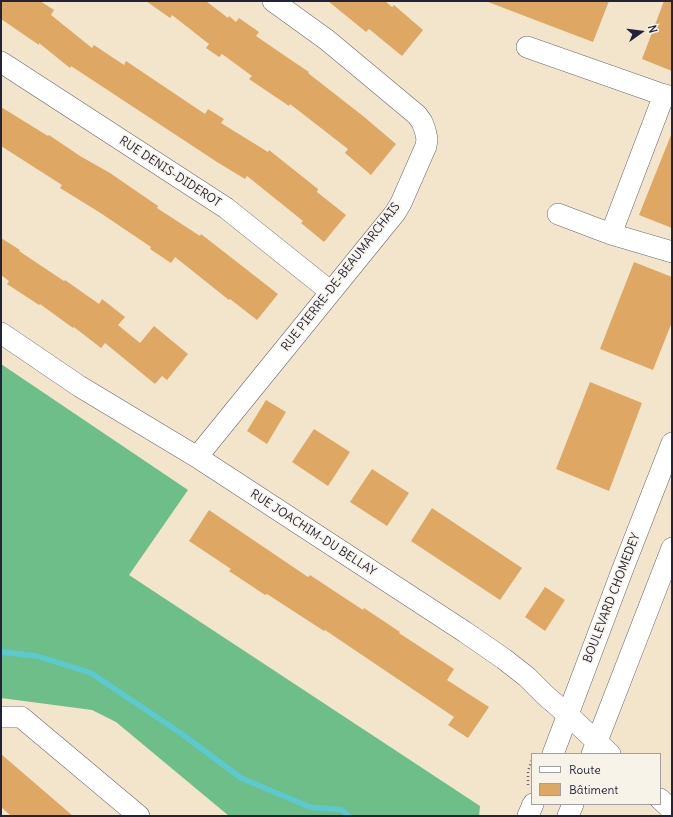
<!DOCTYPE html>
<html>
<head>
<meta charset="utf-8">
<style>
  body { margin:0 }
  #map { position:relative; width:673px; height:817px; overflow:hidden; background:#f3e5cc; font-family:Delius,sans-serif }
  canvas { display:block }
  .frame { position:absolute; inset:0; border:2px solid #22223b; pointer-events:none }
  .legend { position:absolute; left:531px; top:753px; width:130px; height:52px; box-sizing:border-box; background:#f7f3e8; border:1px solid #a29fa3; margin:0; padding:5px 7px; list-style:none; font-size:12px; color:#22223b }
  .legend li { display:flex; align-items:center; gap:8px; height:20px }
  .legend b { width:20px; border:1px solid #a29fa3 }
  .north { position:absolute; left:621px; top:12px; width:40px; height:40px; -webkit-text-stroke:3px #f7f3e8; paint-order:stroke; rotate:76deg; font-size:11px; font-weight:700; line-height:16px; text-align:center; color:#22223b }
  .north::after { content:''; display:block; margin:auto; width:14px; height:18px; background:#22223b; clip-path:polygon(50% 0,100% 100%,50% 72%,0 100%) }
</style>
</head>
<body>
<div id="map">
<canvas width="673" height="817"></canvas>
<div class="frame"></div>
<ul class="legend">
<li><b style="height:5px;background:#fff"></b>Route</li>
<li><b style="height:11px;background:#dea763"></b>Bâtiment</li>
</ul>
<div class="north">N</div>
</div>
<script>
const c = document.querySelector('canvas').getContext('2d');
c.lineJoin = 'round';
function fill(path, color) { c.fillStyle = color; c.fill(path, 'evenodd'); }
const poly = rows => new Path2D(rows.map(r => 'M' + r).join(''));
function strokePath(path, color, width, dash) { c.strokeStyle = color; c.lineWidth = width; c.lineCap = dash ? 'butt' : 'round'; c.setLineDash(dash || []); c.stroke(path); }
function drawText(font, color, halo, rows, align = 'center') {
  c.font = font + ' Delius,sans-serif'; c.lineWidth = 3.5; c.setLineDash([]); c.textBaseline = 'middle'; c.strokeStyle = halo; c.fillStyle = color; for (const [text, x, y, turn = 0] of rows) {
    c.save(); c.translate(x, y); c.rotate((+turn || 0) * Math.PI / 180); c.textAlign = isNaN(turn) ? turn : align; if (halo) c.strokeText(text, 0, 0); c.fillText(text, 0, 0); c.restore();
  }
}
const forest = poly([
  [1,364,188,490,129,575,480,806,479,816,229,816,116,722,92,710,1,698]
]);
const stream = poly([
  [1,652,37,656,91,673,182,734,241,778,310,807,342,810,349,816]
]);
const building = poly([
  [1,1,40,1,54,10,51,15,92,48,94,45,124,65,126,61,205,114,208,109,224,119,221,123,268,152,269,150,318,189,317,192,346,215,324,242,301,223,303,221,247,176,245,179,217,162,71,66,70,68,39,43,39,45,1,19],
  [146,1,206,1,228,18,229,16,236,22,239,18,259,32,256,36,294,62,309,72,308,73,363,116,396,144,371,175,345,153,348,149,290,104,289,106,249,79,252,76,222,54,219,57,206,48,209,44,172,15,170,18],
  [328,1,385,1,392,7,394,5,423,30,402,56,369,29,366,32],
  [488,1,609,1,593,42,488,2],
  [664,1,672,1,672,71,642,59],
  [1,107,48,136,49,135,80,156,110,173,158,206,157,208,200,236,201,234,278,294,257,320,230,299,229,300,175,257,171,263,150,249,151,247,99,212,60,188,62,185,1,146],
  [671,135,672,135,672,228,639,215],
  [1,238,20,250,19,251,64,281,65,280,99,304,102,299,125,317,118,325,140,343,154,326,188,354,167,380,162,376,155,384,105,343,101,348,74,327,73,328,40,304,39,305,7,284,9,281,1,275],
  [634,262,672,277,672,322,653,370,600,349],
  [590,382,642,403,609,491,556,469],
  [266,400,286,412,267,444,247,431],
  [314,429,350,452,328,486,292,462],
  [372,469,409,493,387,526,350,502],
  [432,508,522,568,500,600,411,541],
  [209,510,308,577,310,575,363,610,364,608,400,632,399,633,454,669,447,680,489,707,468,738,448,725,454,717,325,630,324,631,267,594,265,595,229,571,231,569,189,541],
  [545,587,565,600,545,631,525,617],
  [1,754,73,816,11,816,1,807]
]);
const path = poly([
  [528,785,528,771,532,760]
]);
const minor = poly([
  [527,47,658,93,672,97],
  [1,62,226,208,331,292],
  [558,214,611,234,672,252],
  [611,234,664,95],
  [1,333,79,386,197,457,465,632,504,659,527,677,545,695,568,715,610,754],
  [197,457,395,213,401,203,426,146,427,139,425,130,422,122,417,115,327,40,273,1],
  [1,717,21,717,139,816],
  [553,754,622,571,672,443],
  [592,754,672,548],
  [660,799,672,810],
  [528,816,533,804],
  [568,816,573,804]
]);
const streetNames = [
  ["RUE DENIS-DIDEROT",170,172,33],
  ["RUE PIERRE-DE-BEAUMARCHAIS",341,277,-52],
  ["RUE JOACHIM-DU BELLAY",313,533,33],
  ["BOULEVARD CHOMEDEY",612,598,-69]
];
fill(forest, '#6ebe89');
strokePath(stream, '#5cc9d2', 5.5);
fill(building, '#dea763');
strokePath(minor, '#6b666e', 22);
strokePath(path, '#6b666e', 2.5, [1, 3]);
strokePath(minor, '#fff', 21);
drawText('12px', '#22223b', '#f7f3e8', streetNames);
</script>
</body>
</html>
